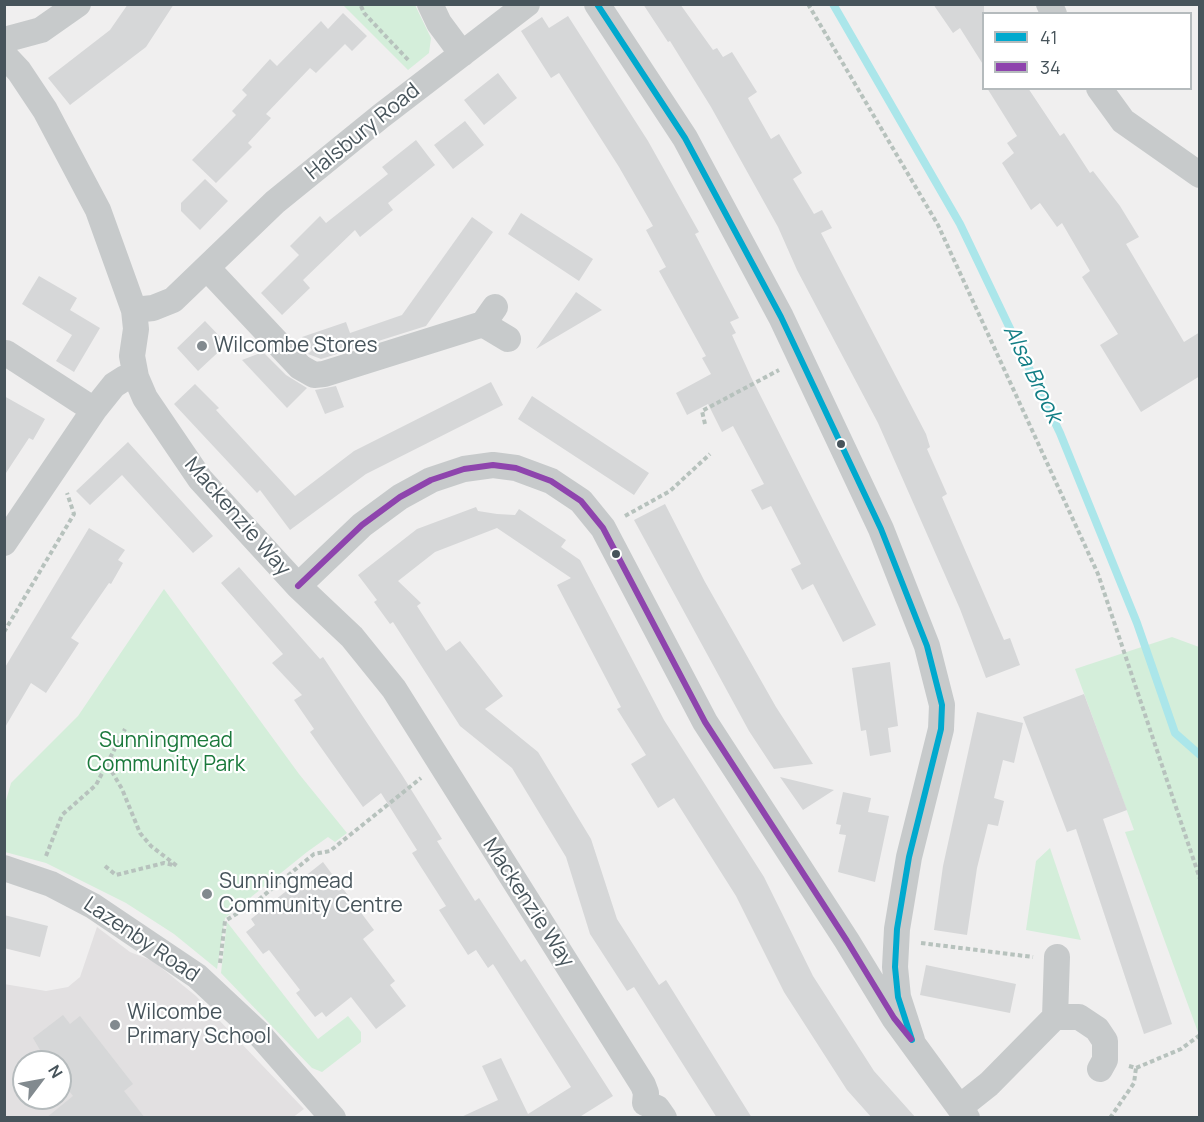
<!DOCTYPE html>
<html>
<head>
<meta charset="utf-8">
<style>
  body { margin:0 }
  #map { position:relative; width:1204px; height:1122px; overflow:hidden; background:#f0efef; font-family:Manrope,sans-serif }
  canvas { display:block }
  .frame { position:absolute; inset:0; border:6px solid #47545b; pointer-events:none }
  .legend { position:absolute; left:982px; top:12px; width:210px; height:78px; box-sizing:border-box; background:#fff; border:2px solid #b5bbbd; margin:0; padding:8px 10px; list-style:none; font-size:18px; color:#47545b }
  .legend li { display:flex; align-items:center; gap:12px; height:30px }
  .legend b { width:30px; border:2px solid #b5bbbd }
  .north { position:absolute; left:12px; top:1050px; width:60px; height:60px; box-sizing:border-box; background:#fff; border:2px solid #b5bbbd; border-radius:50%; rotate:58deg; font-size:16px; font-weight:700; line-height:24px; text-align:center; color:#47545b }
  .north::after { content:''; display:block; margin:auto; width:21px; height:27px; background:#828a8f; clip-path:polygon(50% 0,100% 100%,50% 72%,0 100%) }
</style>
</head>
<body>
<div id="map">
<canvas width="1204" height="1122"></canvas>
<div class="frame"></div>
<ul class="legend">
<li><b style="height:8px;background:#00a9ce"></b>41</li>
<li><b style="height:8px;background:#8e44ad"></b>34</li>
</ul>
<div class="north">N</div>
</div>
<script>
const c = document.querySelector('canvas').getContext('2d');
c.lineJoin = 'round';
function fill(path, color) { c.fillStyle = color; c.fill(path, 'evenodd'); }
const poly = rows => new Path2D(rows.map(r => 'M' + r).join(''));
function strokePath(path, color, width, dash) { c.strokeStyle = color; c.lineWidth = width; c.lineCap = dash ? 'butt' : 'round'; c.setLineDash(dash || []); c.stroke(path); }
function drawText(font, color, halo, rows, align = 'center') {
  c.font = font + ' Manrope,sans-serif'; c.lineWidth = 4.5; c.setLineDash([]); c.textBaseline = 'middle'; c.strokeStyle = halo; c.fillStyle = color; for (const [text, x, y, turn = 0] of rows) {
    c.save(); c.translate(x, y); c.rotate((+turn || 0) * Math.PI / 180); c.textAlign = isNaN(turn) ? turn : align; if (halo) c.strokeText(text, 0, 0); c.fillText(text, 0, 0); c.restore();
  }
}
const education = poly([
  [97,927,130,952,153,961,196,996,304,1109,292,1118,5,1117,4,984,46,991,68,987,80,977],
  [24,1062,60,1062,60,1098,24,1098]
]);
const green = poly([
  [343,5,415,5,431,38,429,53,408,70],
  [164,589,299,774,347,833,335,842,328,837,307,852,225,918,217,969,174,934,126,903,46,863,5,852,5,804,11,783,78,716],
  [1172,637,1199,647,1199,1035,1125,832,1134,830,1075,669],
  [1050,848,1081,940,1026,930,1036,861],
  [227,922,318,1039,348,1016,361,1032,361,1042,322,1072,312,1068,221,973]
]);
const stream = poly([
  [833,4,960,224,1060,433,1137,623,1175,733,1200,755]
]);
const building = poly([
  [128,4,174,4,146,47,70,105,48,78,110,30],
  [643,4,680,4,713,50,717,48,723,57,732,52,757,92,748,98,750,102,771,139,779,134,802,173,793,179,814,214,822,210,832,228,821,233,926,434,930,447,927,449,947,494,942,497,1004,640,1010,638,1020,665,986,678,960,609,878,423,797,270,778,227,711,107,670,41,668,42],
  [933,4,984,4,984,66,960,28,953,33],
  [343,13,367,36,352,51,345,44,316,73,310,68,266,114,271,118,248,143,252,147,216,183,192,160,236,115,232,111,247,95,242,90,270,59,277,66,321,21,328,29],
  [568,16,648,141,699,232,695,234,739,318,730,322,736,333,732,335,751,377,876,625,843,642,813,584,802,590,791,569,801,564,771,506,762,510,751,490,764,484,733,426,722,432,708,404,687,415,676,393,711,374,702,358,706,356,659,271,666,267,646,230,653,226,619,167,559,73,551,78,521,31,542,17,549,28],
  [498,73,517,98,484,125,464,100],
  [987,88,1028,88,1060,136,1064,133,1090,173,1093,171,1120,206,1139,237,1126,244,1184,342,1200,332,1200,376,1141,412,1100,345,1118,334,1082,277,1090,271,1062,223,1057,227,1040,203,1031,210,1002,163,1014,153,1007,143,1017,136],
  [465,121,484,145,453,169,434,145],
  [416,140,435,165,388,203,393,210,360,237,355,230,328,256,303,280,310,288,282,315,261,293,299,255,290,246,320,216,326,223,388,174,382,167],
  [205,179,228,201,200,230,181,211,181,203],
  [521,213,593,259,579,281,508,234],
  [472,217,493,232,426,326,321,359,308,354,312,350,302,337,346,322,350,333,402,315],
  [39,276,77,298,70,310,100,328,74,372,56,361,72,335,22,304],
  [576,292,602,310,536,349],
  [205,321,227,344,198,371,177,348],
  [263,352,286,375,307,388,287,408,242,360],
  [491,382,503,405,366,474,290,530,260,490,257,493,174,404,195,384,219,408,216,410,295,496,354,451],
  [336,386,344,407,325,414,315,390],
  [4,396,45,419,33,440,29,438,4,476],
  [532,396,649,473,634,495,518,419],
  [128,442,213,536,193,553,122,475,90,505,76,491],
  [665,504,705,582,776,707,813,764,774,769,749,731,634,520],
  [476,507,478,511,497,514,515,515,519,509,566,540,561,547,580,560,664,720,764,877,813,976,874,1071,916,1118,872,1118,847,1090,784,992,736,896,674,798,658,808,631,764,646,755,617,709,621,707,557,585,571,578,497,528,435,552,398,581,421,603,417,606,446,651,460,641,503,696,485,709,538,752,591,839,617,919,659,985,666,980,752,1118,717,1118,634,987,627,991,590,934,566,857,512,768,460,726,393,622,390,624,374,602,377,600,358,575,417,529],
  [89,528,125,550,118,560,123,563,111,584,109,583,71,638,79,643,46,693,31,683,4,729,4,669],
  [239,567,320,659,323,657,402,775,442,839,437,841,475,901,479,898,521,962,525,959,613,1096,578,1118,459,1118,498,1100,482,1066,501,1058,528,1114,571,1087,493,964,488,968,476,950,468,955,439,910,446,906,412,853,417,850,381,793,363,807,310,732,314,729,294,700,302,695,272,663,283,654,221,583],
  [890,662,898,726,888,728,891,752,870,756,866,730,861,731,852,668],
  [1084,694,1127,810,1103,819,1172,1024,1144,1034,1076,829,1067,832,1023,717],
  [977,712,1023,723,1014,763,1003,760,994,798,1004,801,998,826,988,824,977,868,967,935,934,930,943,866],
  [780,777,834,790,803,810],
  [843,792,871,798,868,812,889,816,875,882,838,872,846,835,839,834,841,825,836,824],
  [323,862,374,930,363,939,395,981,390,985,406,1006,376,1029,351,997,326,1017,322,1012,315,1017,296,993,300,990,269,950,263,954,246,932,255,925,251,919],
  [4,915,48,926,40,957,4,948],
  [926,965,1016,984,1010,1013,920,995],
  [63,1015,70,1024,80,1016,133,1084,124,1091,145,1118,46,1118,73,1096,60,1079,60,1062,47,1062,33,1038]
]);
const path = poly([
  [808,4,938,225,1098,574,1200,879],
  [361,6,364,13,410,62],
  [705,424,702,411,779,370],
  [625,516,670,491,710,454],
  [4,632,74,514,67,493],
  [108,765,122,789,140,833,151,846,177,866],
  [46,856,62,815,96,785,125,729],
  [105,866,116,875,164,863,173,865],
  [921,943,1033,957],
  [220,963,225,921,257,901,314,854,330,851,421,778],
  [1129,1066,1136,1068,1181,1049,1200,1035],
  [1110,1118,1134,1083,1136,1068]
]);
const street = poly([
  [430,4,439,23,462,54],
  [597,4,685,138,781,317,881,529,927,646,942,705,941,729,909,857,897,929,895,967,898,997,912,1040],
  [1049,4,1054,14],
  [4,40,41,30,78,4],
  [4,55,19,71,45,110,98,210,134,310,136,329,132,356,136,377,145,398,200,479,298,586,352,637,394,689,643,1085,646,1093,645,1103,657,1108,664,1118],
  [1099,88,1123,121,1200,175],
  [208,269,300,367,314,375,324,374,483,324],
  [495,307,483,324,508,339],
  [134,310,153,308,173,300,275,202,381,116,527,4],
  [6,353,94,410],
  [4,543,94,410,114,385,125,378,136,377],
  [298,586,362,525,400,497,431,480,464,469,493,465,516,468,551,481,581,501,603,528,705,722,847,941,894,1018,967,1118],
  [4,868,51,884,93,906,197,976,259,1034,333,1118],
  [1055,1017,1057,957],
  [960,1107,989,1084,1055,1017,1079,1017,1097,1029,1105,1041,1105,1060,1100,1069]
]);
const bus1 = poly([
  [597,4,685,138,781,317,881,529,927,646,942,705,941,729,909,857,897,929,895,967,898,997,912,1040]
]);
const bus2 = poly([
  [298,586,362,525,400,497,431,480,464,469,493,465,516,468,551,481,581,501,603,528,705,722,847,941,894,1018,911,1039]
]);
const markers = [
  [202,346,6,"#828a8f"],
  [841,444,5,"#47545b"],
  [616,554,5,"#47545b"],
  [207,894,6,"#828a8f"],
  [115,1025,6,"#828a8f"]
];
const streetNames = [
  ["Halsbury Road",363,132,-39],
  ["Mackenzie Way",237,517,49],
  ["Mackenzie Way",528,903,57],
  ["Lazenby Road",141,940,34]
];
const poiNames = [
  ["Wilcombe Stores",214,346],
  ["Sunningmead",219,882],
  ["Community Centre",219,906],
  ["Wilcombe",127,1013],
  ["Primary School",127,1037]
];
const parkNames = [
  ["Sunningmead",166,741],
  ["Community Park",166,765]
];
const waterNames = [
  ["Alsa Brook",1032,374,64]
];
fill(education, '#e2e0e1');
fill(green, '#d4eeda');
strokePath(stream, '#abe6ea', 8);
fill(building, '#d6d7d8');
strokePath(path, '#b7c2bd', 4, [4.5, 3]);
strokePath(street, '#c7cacb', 26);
strokePath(bus1, '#00a9ce', 6);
strokePath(bus2, '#8e44ad', 6);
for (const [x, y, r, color] of markers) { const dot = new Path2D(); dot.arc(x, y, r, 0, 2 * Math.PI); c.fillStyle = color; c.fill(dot); strokePath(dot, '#fff', 2); }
drawText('21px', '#47545b', '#fff', streetNames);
drawText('21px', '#47545b', '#fff', poiNames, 'left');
drawText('21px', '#1b793c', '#fff', parkNames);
drawText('italic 22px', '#127e85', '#fff', waterNames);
</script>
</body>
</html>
